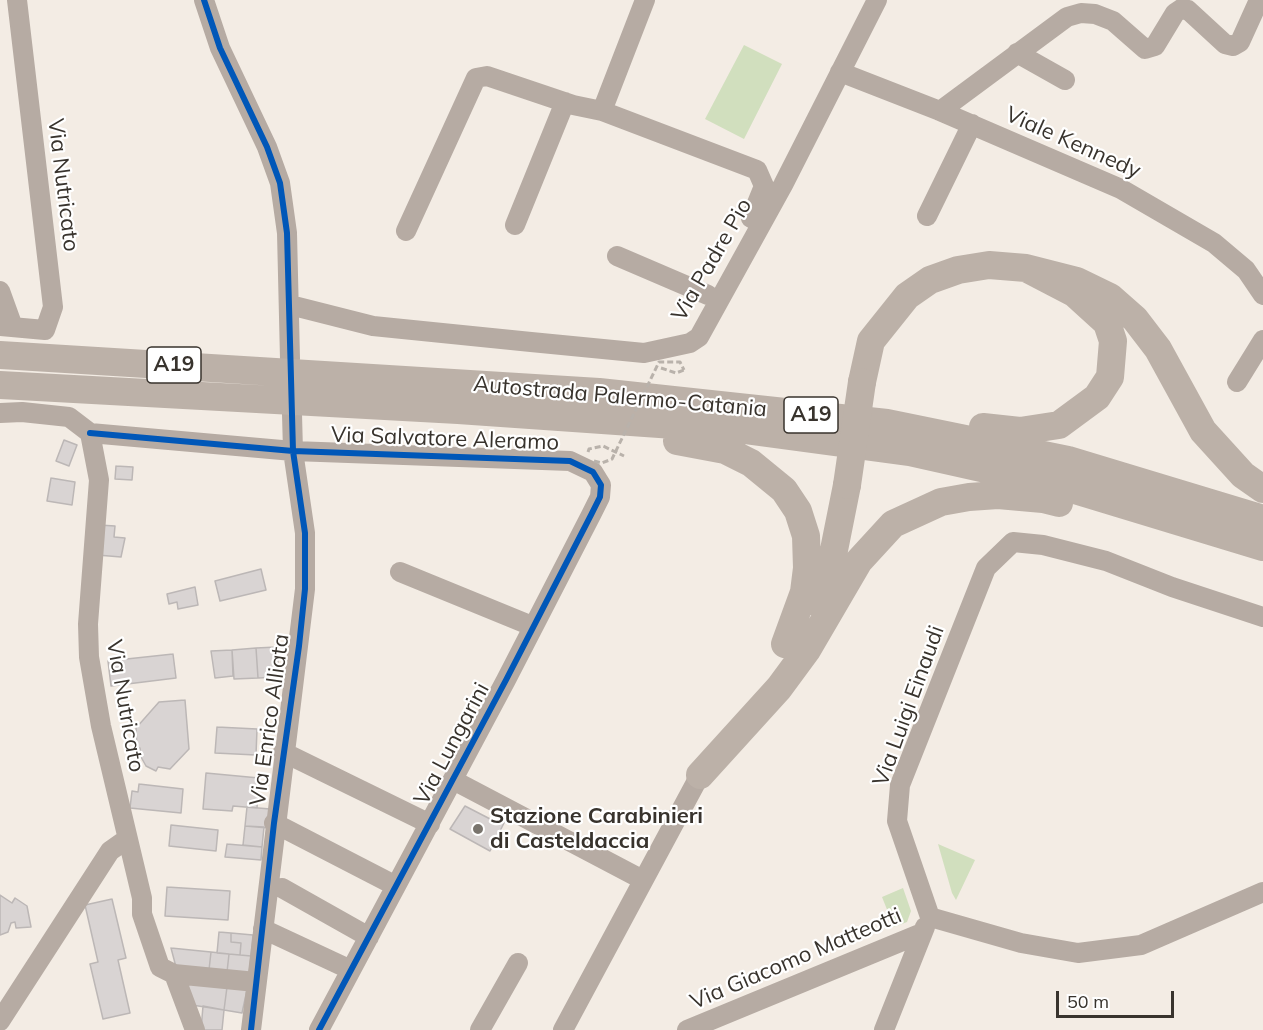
<!DOCTYPE html>
<html>
<head>
<meta charset="utf-8">
<style>
  body { margin:0 }
  #map { position:relative; width:1263px; height:1030px; overflow:hidden; background:#f3ece4; font-family:Mulish,sans-serif }
  canvas { display:block }
  .scale { position:absolute; left:1056px; top:991px; width:118px; height:27px; box-sizing:border-box; border:3px solid #38332d; border-top:0; padding-left:8px; font-size:18px; line-height:21px; white-space:nowrap; color:#38332d; -webkit-text-stroke:4px #fff; paint-order:stroke }
</style>
</head>
<body>
<div id="map">
<canvas width="1263" height="1030"></canvas>
<div class="scale">50 m</div>
</div>
<script>
const c = document.querySelector('canvas').getContext('2d');
c.lineJoin = 'round';
function fill(path, color) { c.fillStyle = color; c.fill(path, 'evenodd'); }
const poly = rows => new Path2D(rows.map(r => 'M' + r).join(''));
function strokePath(path, color, width, dash) { c.strokeStyle = color; c.lineWidth = width; c.lineCap = dash ? 'butt' : 'round'; c.setLineDash(dash || []); c.stroke(path); }
function drawText(font, color, halo, rows, align = 'center') {
  c.font = font + ' Mulish,sans-serif'; c.lineWidth = 4.5; c.setLineDash([]); c.textBaseline = 'middle'; c.strokeStyle = halo; c.fillStyle = color; for (const [text, x, y, turn = 0] of rows) {
    c.save(); c.translate(x, y); c.rotate((+turn || 0) * Math.PI / 180); c.textAlign = isNaN(turn) ? turn : align; if (halo) c.strokeText(text, 0, 0); c.fillText(text, 0, 0); c.restore();
  }
}
const green = poly([
  [744,45,782,64,744,139,705,119],
  [938,844,975,860,956,900,952,893],
  [903,888,911,911,907,922,894,927,882,897]
]);
const building = poly([
  [64,440,77,445,69,466,56,461,64,440],
  [116,466,133,467,132,480,115,479,116,466],
  [51,478,75,482,72,505,47,501,51,478],
  [99,525,115,526,114,537,125,538,121,557,97,555,99,525],
  [261,569,266,590,220,601,215,581,261,569],
  [195,587,198,605,178,609,177,602,169,604,167,594,195,587],
  [277,647,279,677,258,678,256,648,277,647],
  [256,648,258,678,234,679,232,650,256,648],
  [232,650,233,676,215,678,211,651,232,650],
  [173,654,176,678,111,686,108,661,173,654],
  [185,700,189,749,170,769,158,767,156,771,146,766,141,757,140,748,137,748,136,728,159,702,185,700],
  [217,727,257,729,256,755,215,753,217,727],
  [206,773,259,778,257,808,233,806,232,811,203,809,206,773],
  [139,784,183,789,181,813,130,808,132,791,138,792,139,784],
  [465,806,494,821,497,816,505,821,490,851,450,829,465,806],
  [247,807,270,809,268,828,245,826,247,807],
  [171,825,218,830,216,851,169,846,171,825],
  [245,826,264,827,262,847,243,845,245,826],
  [227,844,262,847,261,860,225,857,227,844],
  [167,887,230,891,228,920,165,916,167,887],
  [0,895,12,903,15,898,27,906,31,927,16,928,15,922,11,923,8,932,0,935,0,895],
  [112,899,126,958,118,960,130,1013,103,1019,90,964,98,962,85,905,112,899],
  [219,932,231,933,231,942,241,943,240,955,217,953,219,932],
  [231,933,253,935,251,956,240,955,241,943,231,942,231,933],
  [171,948,211,952,209,970,176,967,171,948],
  [211,952,229,954,227,972,209,970,211,952],
  [229,954,251,956,249,974,227,972,229,954],
  [183,980,227,987,224,1010,192,1005,183,980],
  [227,987,247,990,242,1013,224,1010,227,987],
  [203,1006,224,1010,222,1030,201,1030,203,1006]
]);
const path = poly([
  [661,368,676,373,684,370],
  [588,452,589,449,603,446,624,456]
]);
const minor = poly([
  [204,0,220,48,267,147,280,183,287,233,290,359],
  [1017,53,1065,80],
  [840,72,940,111,1121,189,1214,243,1246,270,1263,295],
  [602,111,645,0],
  [940,111,1067,17,1081,13,1095,14,1113,21,1145,49,1155,46,1175,13,1181,9,1188,10,1225,44,1233,46,1240,42,1259,0],
  [927,216,972,124],
  [515,225,565,102],
  [406,231,476,78,487,76,573,105,602,111,757,170,764,186,751,218],
  [617,256,708,295],
  [0,291,13,327],
  [290,305,373,326,531,342,644,353,690,343,699,337,783,185,877,0],
  [0,326,45,330,53,307,17,0],
  [1237,382,1263,340],
  [0,413,22,412,69,417,90,433,99,480,88,624,89,657,101,726,142,898,142,914,160,967,174,974,195,1030],
  [90,433,293,451,570,461,593,472,601,485,600,497,591,515,506,680,319,1030],
  [400,572,532,626],
  [283,752,430,824],
  [453,780,643,880],
  [274,823,396,886],
  [282,888,369,937],
  [930,917,897,821,900,785,986,568,1013,542,1043,545,1106,561,1172,587,1263,617],
  [930,917,1021,943,1078,953,1141,945,1263,892],
  [263,929,351,970],
  [174,974,256,982],
  [0,1021,110,851,127,839],
  [251,1030,305,589,305,533,293,451,292,414],
  [480,1030,518,963],
  [563,1030,700,775],
  [687,1030,922,933],
  [884,1030,925,927]
]);
const highway = poly([
  [0,355,599,392,887,423,1068,460,1263,519],
  [862,382,871,341,907,296,930,280,958,270,989,265,1026,268,1077,281,1110,297,1135,319,1158,349,1203,431,1243,475,1263,489],
  [0,385,458,410,746,430,910,452,1062,486,1263,547],
  [983,427,1020,431,1059,425,1097,397,1110,377,1113,341,1107,323,1074,293,1026,268],
  [677,441,725,450,751,463,784,490,798,511,806,536,807,568,804,592,785,644],
  [812,601,834,550,847,485],
  [700,775,779,688,807,650,859,561,893,524,941,502,969,497,998,495,1043,499,1059,503]
]);
const pathBridge = poly([
  [594,461,602,463,612,459,659,362,680,362,684,370]
]);
const highwayBridge = poly([
  [847,485,862,382]
]);
const cycleway = poly([
  [204,0,220,48,267,147,280,183,287,233,293,451,305,533,305,589,299,646,274,823,251,1030],
  [90,433,293,451,570,461,593,472,601,485,600,497,591,515,506,680,319,1030]
]);
const markers = [
  [478,829,6,"#79746d"]
];
const shields = [
  [174,365,54],
  [811,415,54]
];
const shieldNames = [
  ["A19",174,365],
  ["A19",811,415]
];
const streetNames = [
  ["Viale Kennedy",1073,143,24],
  ["Via Nutricato",63,185,83],
  ["Via Padre Pio",712,260,-60],
  ["Autostrada Palermo-Catania",620,397,5],
  ["Via Salvatore Aleramo",445,439,2],
  ["Via Nutricato",125,706,80],
  ["Via Luigi Einaudi",909,706,-70],
  ["Via Enrico Alliata",270,720,-82],
  ["Via Lungarini",452,744,-62],
  ["Via Giacomo Matteotti",796,959,-23]
];
const poiNames = [
  ["Stazione Carabinieri",490,816],
  ["di Casteldaccia",490,841]
];
fill(green, '#d1dfbe');
fill(building, '#d9d4d3');
strokePath(building, '#bcb7b6', 1.5);
strokePath(path, '#b9b2ab', 3, [6, 3]);
strokePath(minor, '#b6aba3', 20);
strokePath(highway, '#bcb1a8', 28);
strokePath(pathBridge, '#b9b2ab', 3, [6, 3]);
strokePath(highwayBridge, '#bcb1a8', 28);
strokePath(cycleway, '#0057b8', 6);
for (const [x, y, r, color] of markers) { const dot = new Path2D(); dot.arc(x, y, r, 0, 2 * Math.PI); c.fillStyle = color; c.fill(dot); strokePath(dot, '#fff', 2); }
for (const [x, y, w] of shields) { const box = new Path2D(); box.roundRect(x - w / 2, y - 18, w, 36, 4.5); c.fillStyle = '#fff'; c.fill(box); strokePath(box, '#38332d', 1.5); }
drawText('bold 21px', '#38332d', null, shieldNames);
drawText('22px', '#38332d', '#fff', streetNames);
drawText('bold 22px', '#38332d', '#fff', poiNames, 'left');
</script>
</body>
</html>
